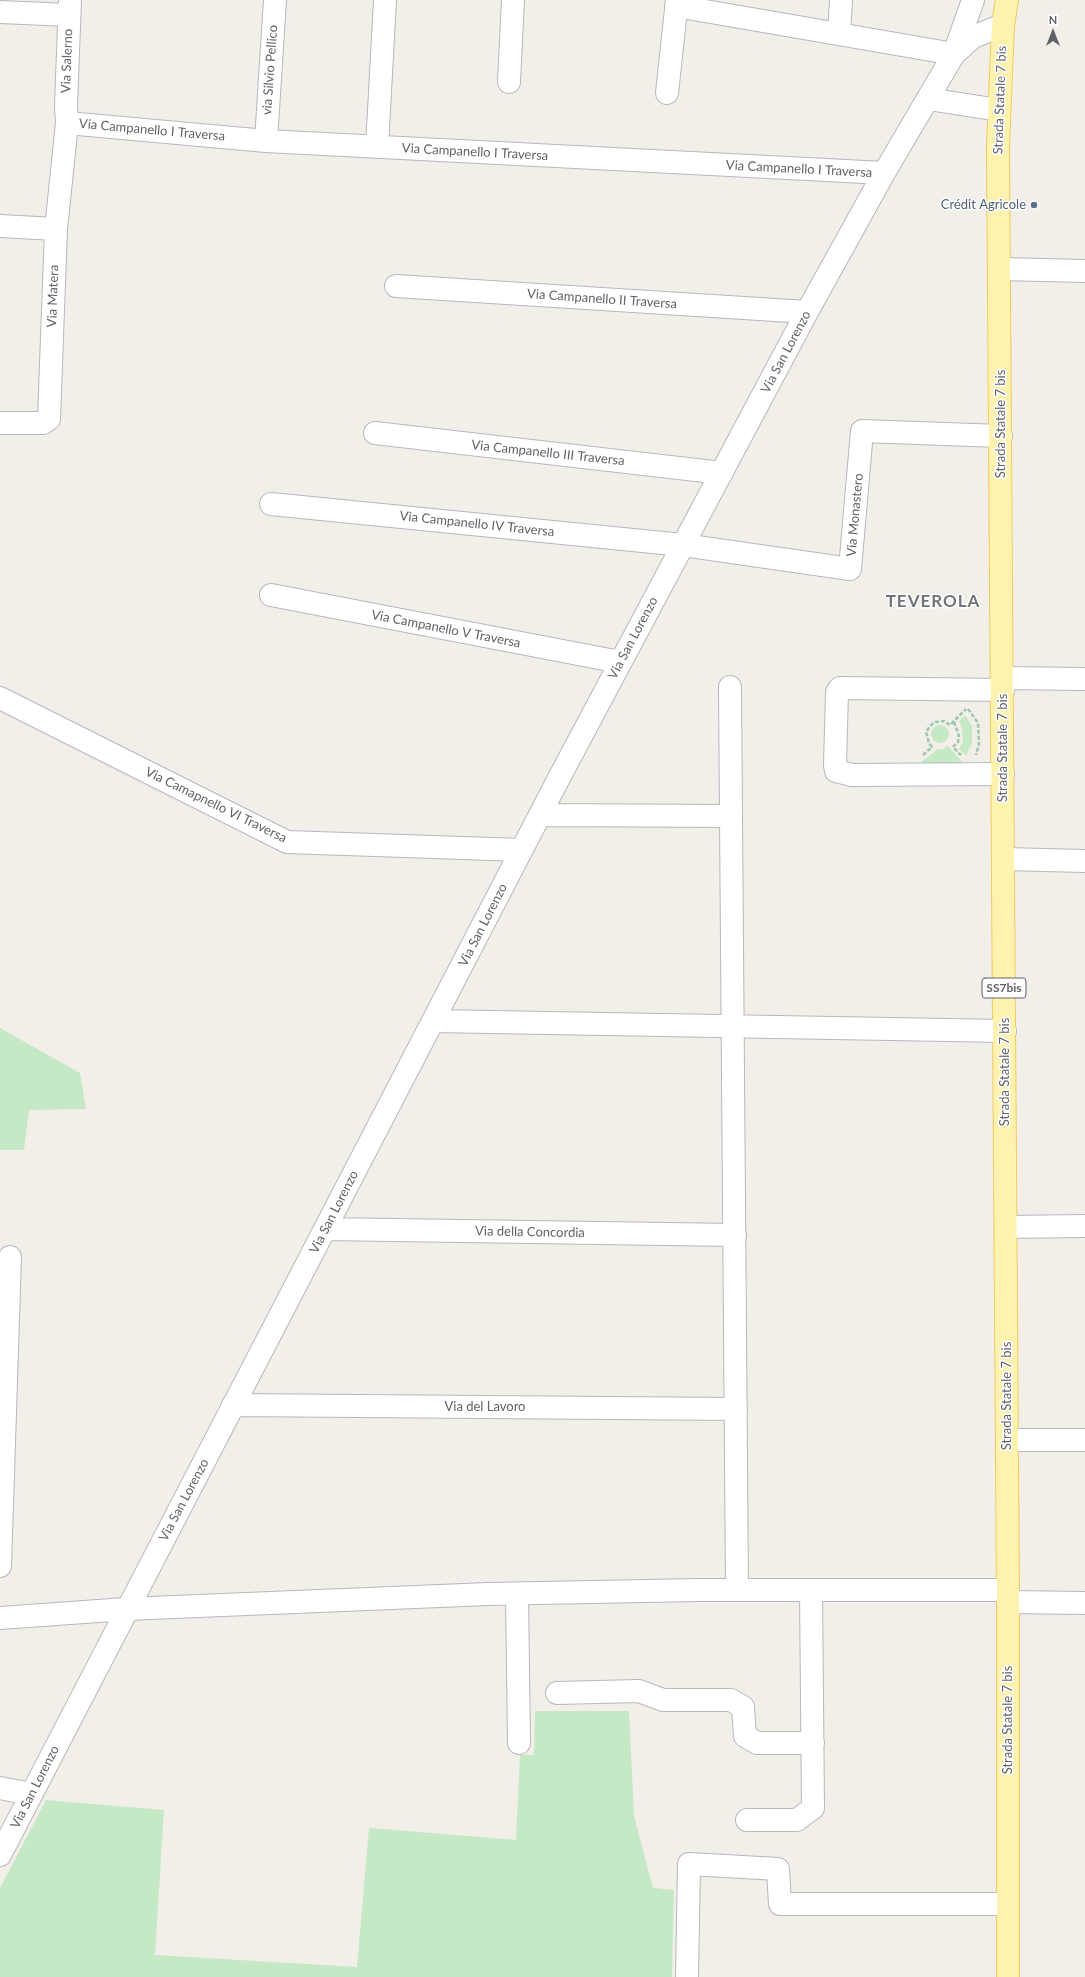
<!DOCTYPE html>
<html>
<head>
<meta charset="utf-8">
<style>
  body { margin:0 }
  #map { position:relative; width:1085px; height:1977px; overflow:hidden; background:#f1efe8; font-family:Lato,sans-serif }
  canvas { display:block }
  .north { position:absolute; left:1033px; top:12px; width:40px; height:40px; -webkit-text-stroke:3px #fff; paint-order:stroke; rotate:0deg; font-size:11px; font-weight:700; line-height:16px; text-align:center; color:#5f6368 }
  .north::after { content:''; display:block; margin:auto; width:14px; height:18px; background:#5f6368; clip-path:polygon(50% 0,100% 100%,50% 72%,0 100%) }
</style>
</head>
<body>
<div id="map">
<canvas width="1085" height="1977"></canvas>
<div class="north">N</div>
</div>
<script>
const c = document.querySelector('canvas').getContext('2d');
c.lineJoin = 'round';
function fill(path, color) { c.fillStyle = color; c.fill(path, 'evenodd'); }
const poly = rows => new Path2D(rows.map(r => 'M' + r).join(''));
function strokePath(path, color, width, dash) { c.strokeStyle = color; c.lineWidth = width; c.lineCap = dash ? 'butt' : 'round'; c.setLineDash(dash || []); c.stroke(path); }
function drawText(font, color, halo, rows, align = 'center') {
  c.font = font + ' Lato,sans-serif'; c.lineWidth = 3; c.setLineDash([]); c.textBaseline = 'middle'; c.strokeStyle = halo; c.fillStyle = color; for (const [text, x, y, turn = 0] of rows) {
    c.save(); c.translate(x, y); c.rotate((+turn || 0) * Math.PI / 180); c.textAlign = isNaN(turn) ? turn : align; if (halo) c.strokeText(text, 0, 0); c.fillText(text, 0, 0); c.restore();
  }
}
const green = poly([
  [965,715,972,726,972,743,966,756,959,749,963,742,962,728,959,721],
  '931 734a9 9 0 1 1 18 0a9 9 0 1 1-18 0Z',
  [947,745,966,766,916,766,938,749,944,749],
  [0,1028,80,1073,86,1109,29,1110,24,1150,0,1150],
  [535,1711,629,1711,634,1816,653,1888,674,1890,672,1977,0,1977,0,1888,46,1800,164,1810,155,1955,357,1967,369,1828,516,1840,520,1755,534,1755]
]);
const path = poly([
  [968,709,978,723,979,744,976,755],
  [954,722,959,736,958,742,953,747,961,755],
  [923,755,932,747,929,743,926,732,930,726,935,722,944,721,950,725,966,709]
]);
const minor = poly([
  [676,6,954,54,973,0],
  [0,12,69,15],
  [839,34,841,0],
  [509,82,513,0],
  [667,93,677,0],
  [928,99,999,110],
  [67,123,266,141,884,173],
  [266,141,275,0],
  [377,147,385,0],
  [0,226,56,229],
  [1000,269,1085,271],
  [396,286,807,312],
  [0,423,43,423,49,419,56,229,67,123,66,106,70,0],
  [375,433,722,473],
  [271,504,683,545,850,569,862,431,1001,436],
  [271,595,620,662],
  [1003,678,1085,679],
  [730,687,737,1590],
  [1003,690,840,688,837,692,835,765,836,771,852,775,1003,774],
  [0,698,287,842,521,850],
  [540,815,731,816],
  [1004,859,1085,861],
  [433,1021,1005,1031],
  [1006,1227,1085,1226],
  [325,1229,735,1235],
  [233,1405,736,1409],
  [1007,1440,1085,1440],
  [0,1566,10,1257],
  [517,1594,519,1743],
  [1008,1602,1085,1603],
  [0,1618,126,1609,488,1594,697,1590,1007,1590],
  [557,1693,639,1691,663,1700,731,1700,743,1707,745,1736,757,1743,813,1743],
  [0,1788,31,1794],
  [747,1820,797,1820,813,1808,811,1590],
  [0,1855,559,778,807,312,884,173,954,54,973,37,1003,25],
  [687,1977,689,1864,778,1869,780,1904,1008,1904]
]);
const major = poly([
  [1007,0,1003,25,998,147,1008,1602,1008,1977]
]);
const markers = [
  [1034,205,4,"#5c6f8a"]
];
const shields = [
  [1004,988,44]
];
const shieldNames = [
  ["SS7bis",1004,988]
];
const streetNames = [
  ["Via Salerno",67,61,-88],
  ["via Silvio Pellico",270,70,-86],
  ["Strada Statale 7 bis",1000,100,-88],
  ["Via Campanello I Traversa",152,130,5],
  ["Via Campanello I Traversa",475,152,3],
  ["Via Campanello I Traversa",799,169,3],
  ["Via Matera",53,296,-88],
  ["Via Campanello II Traversa",602,299,4],
  ["Via San Lorenzo",786,352,-62],
  ["Strada Statale 7 bis",1001,424,-90],
  ["Via Campanello III Traversa",548,453,6],
  ["Via Monastero",855,515,-85],
  ["Via Campanello IV Traversa",477,524,6],
  ["Via Campanello V Traversa",446,629,11],
  ["Via San Lorenzo",633,638,-62],
  ["Strada Statale 7 bis",1003,748,-90],
  ["Via Camapnello VI Traversa",216,805,26],
  ["Via San Lorenzo",483,925,-63],
  ["Strada Statale 7 bis",1005,1072,-90],
  ["Via San Lorenzo",334,1212,-63],
  ["Via della Concordia",530,1232,1],
  ["Strada Statale 7 bis",1007,1396,-90],
  ["Via del Lavoro",485,1407],
  ["Via San Lorenzo",184,1500,-62],
  ["Strada Statale 7 bis",1008,1720,-90],
  ["Via San Lorenzo",35,1787,-63]
];
const serviceNames = [
  ["Crédit Agricole",1026,205]
];
const districtNames = [
  ["TEVEROLA",933,602]
];
fill(green, '#c5e8c5');
strokePath(minor, '#b5b8bc', 24);
strokePath(major, '#f2c960', 24);
strokePath(path, '#9cc7a9', 2.5, [4, 2]);
strokePath(minor, '#fff', 22);
strokePath(major, '#fff2af', 22);
for (const [x, y, r, color] of markers) { const dot = new Path2D(); dot.arc(x, y, r, 0, 2 * Math.PI); c.fillStyle = color; c.fill(dot); strokePath(dot, '#fff', 1.5); }
for (const [x, y, w] of shields) { const box = new Path2D(); box.roundRect(x - w / 2, y - 10, w, 20, 3); c.fillStyle = '#fff'; c.fill(box); strokePath(box, '#5f6368', 1); }
drawText('bold 12px', '#5f6368', null, shieldNames);
drawText('13px', '#5f6368', '#fff', streetNames);
drawText('13px', '#4e5e75', '#fff', serviceNames, 'right');
c.letterSpacing = '1px';
drawText('bold 17px', '#70757a', '#fff', districtNames);
c.letterSpacing = '0px';
</script>
</body>
</html>
